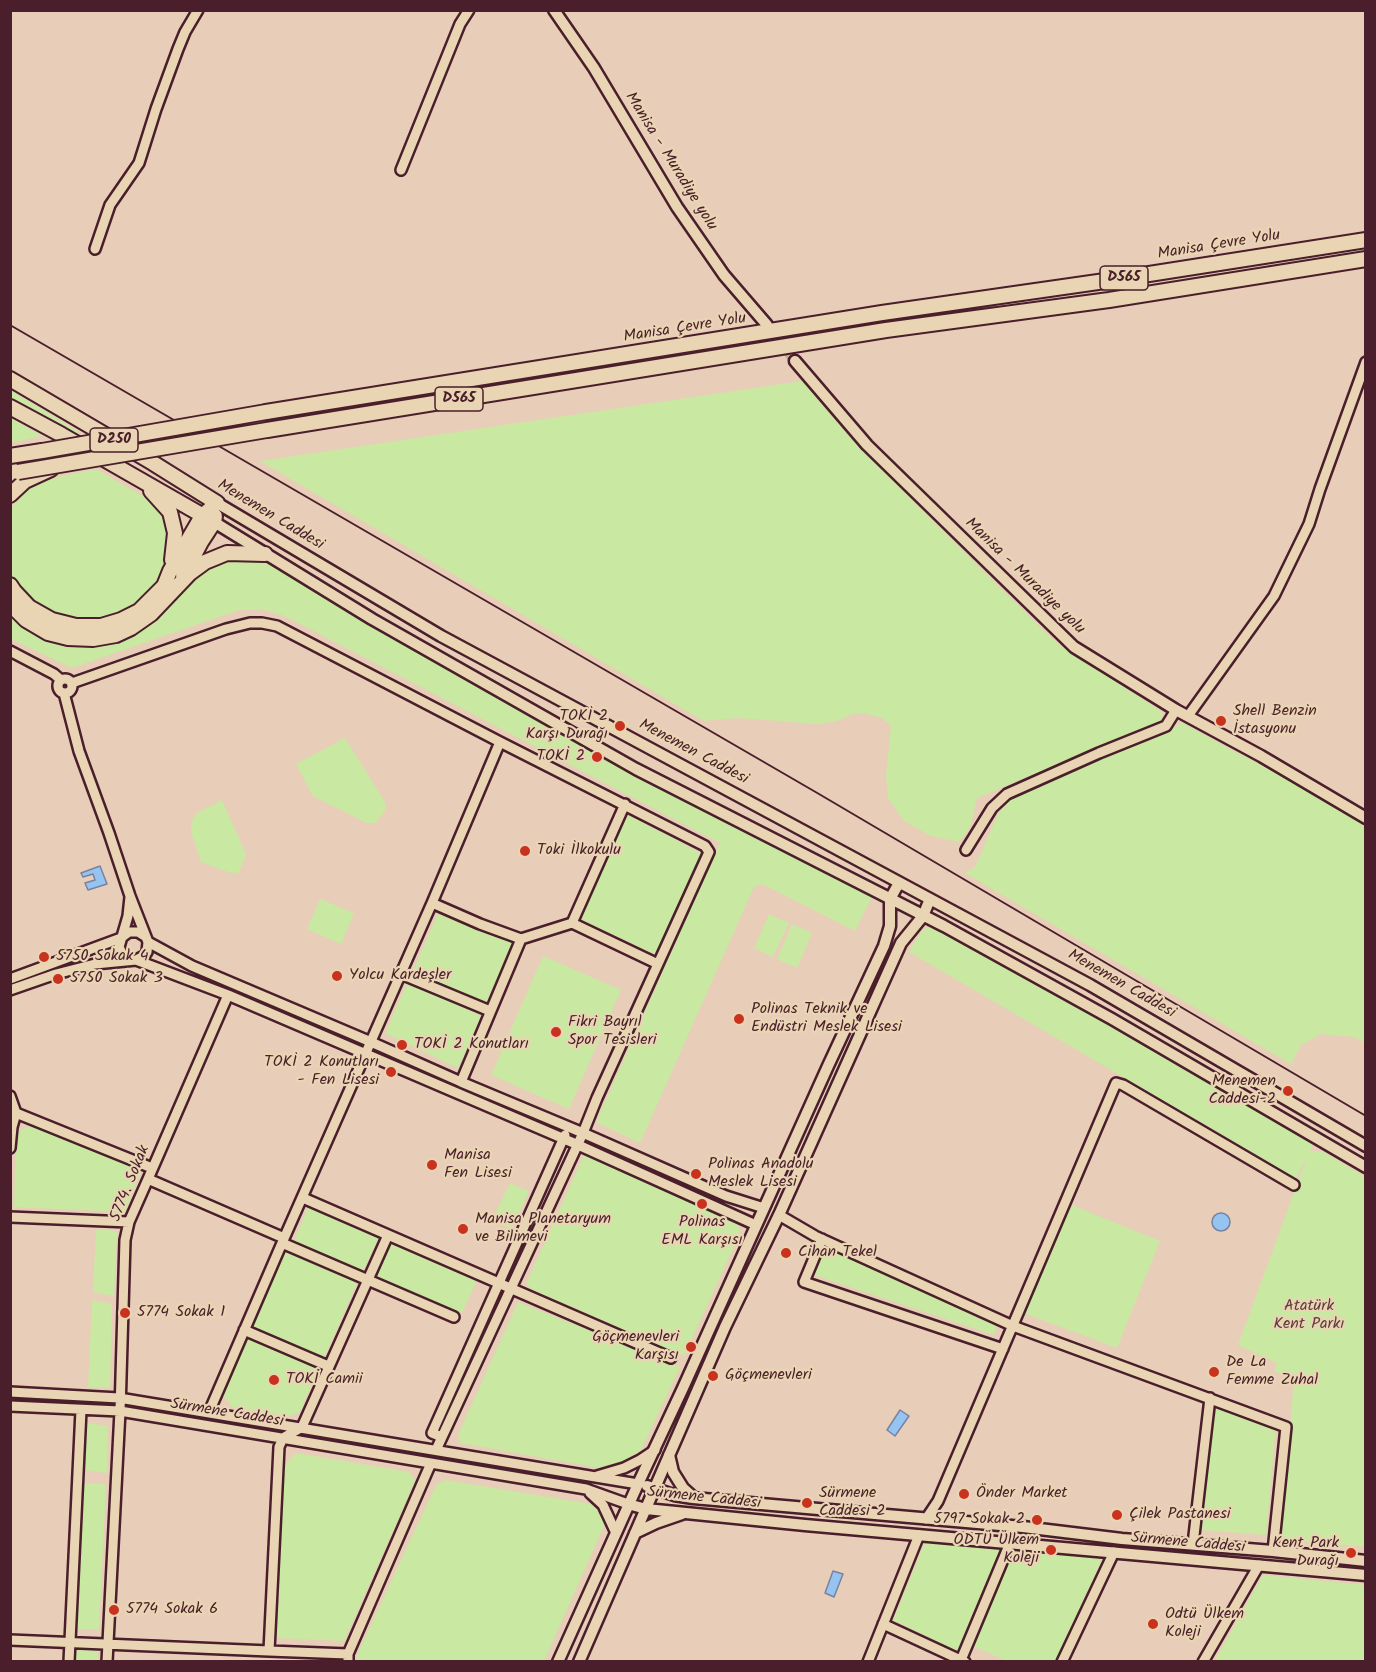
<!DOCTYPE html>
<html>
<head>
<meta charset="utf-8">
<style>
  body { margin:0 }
  #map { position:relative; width:1376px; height:1672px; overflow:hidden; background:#e8ceb8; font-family:Kalam,sans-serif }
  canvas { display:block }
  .frame { position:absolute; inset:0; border:12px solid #4a1f2b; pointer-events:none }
</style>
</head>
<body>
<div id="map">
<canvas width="1376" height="1672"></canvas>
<div class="frame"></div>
</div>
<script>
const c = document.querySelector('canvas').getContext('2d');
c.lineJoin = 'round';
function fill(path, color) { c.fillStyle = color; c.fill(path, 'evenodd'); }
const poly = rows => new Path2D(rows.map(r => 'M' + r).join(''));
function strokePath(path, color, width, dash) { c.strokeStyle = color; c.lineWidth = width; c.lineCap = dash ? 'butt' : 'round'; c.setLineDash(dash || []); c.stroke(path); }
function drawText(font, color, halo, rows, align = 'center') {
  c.font = font + ' Kalam,sans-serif'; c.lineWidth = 4.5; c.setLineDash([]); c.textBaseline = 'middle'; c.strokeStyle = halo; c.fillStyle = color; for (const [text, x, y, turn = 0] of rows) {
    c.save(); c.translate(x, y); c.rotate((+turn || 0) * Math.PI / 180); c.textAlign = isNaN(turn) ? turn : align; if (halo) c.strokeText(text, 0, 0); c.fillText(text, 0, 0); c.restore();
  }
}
const green = poly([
  [802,381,852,440,999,587,1059,645,1162,712,1162,720,977,798,970,828,959,842,931,836,904,821,888,798,886,776,891,726,882,718,864,713,853,714,837,721,819,724,737,718,704,721,260,461],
  [10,390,79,432,76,436,30,407,11,398],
  [11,418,42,436,11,443],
  [96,469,170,512,170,571,139,611,76,626,14,591,10,574,10,512,20,494,28,489,57,477],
  [230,558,255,560,275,567,495,697,729,823,872,897,855,931,762,884,754,887,640,1143,596,1122,720,843,285,616,261,609,239,610,72,668,11,639,11,613,26,627,118,640,140,630,161,616,177,594,203,567],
  [1182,723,1329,802,1365,825,1365,1043,1355,1037,1321,1034,1301,1045,1291,1064,965,873,975,867,998,814,1013,797],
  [345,738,385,802,386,807,385,811,375,823,367,823,313,796,296,764],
  [222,800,246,854,240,870,236,874,222,870,201,862,191,832,191,825,195,814],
  [628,815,704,855,657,955,584,921,581,915],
  [320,899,354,913,341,944,307,929],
  [439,911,513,943,486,1003,413,971],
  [769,914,789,923,773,957,754,948],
  [792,924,812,933,797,968,777,959],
  [935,925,1316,1138,1310,1151,1322,1151,1365,1177,1365,1547,1281,1540,1294,1379,1274,1371,1277,1363,1238,1345,1307,1157,1296,1178,909,952,922,930],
  [543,956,621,990,569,1109,491,1075],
  [408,981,481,1016,458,1068,385,1033],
  [34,1124,136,1166,140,1174,125,1212,14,1207,16,1132],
  [584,1155,735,1221,739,1227,740,1233,684,1356,533,1290,526,1284],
  [510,1183,529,1191,512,1230,492,1220],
  [1069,1204,1160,1241,1117,1348,1021,1312],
  [315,1207,380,1235,363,1271,294,1241,308,1208],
  [96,1229,117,1231,114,1296,93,1292],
  [391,1241,477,1280,462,1313,374,1277],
  [824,1243,998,1322,994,1335,811,1274],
  [294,1251,358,1281,325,1356,320,1358,251,1326,281,1255],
  [92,1300,112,1304,110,1388,88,1387],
  [518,1302,680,1367,641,1450,624,1461,600,1468,460,1443,458,1435],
  [254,1338,318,1369,300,1412,290,1416,232,1407,223,1395,244,1342],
  [1216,1401,1274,1427,1275,1435,1266,1535,1200,1530,1213,1405],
  [87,1423,108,1426,107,1473,84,1470],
  [296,1453,409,1472,415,1481,344,1641,277,1638,284,1465],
  [445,1480,592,1504,606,1521,544,1661,357,1662,357,1655,436,1485],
  [84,1483,106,1484,99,1629,77,1629],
  [926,1540,1002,1545,957,1651,893,1620],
  [1010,1549,1104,1556,1055,1661,1007,1661,970,1645],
  [1263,1575,1365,1585,1365,1661,1214,1662],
  [74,1649,98,1651,98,1661,74,1661]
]);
const water = poly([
  [100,866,107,884,88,890,85,883,95,880,93,874,83,877,81,873,100,866],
  '1212 1222a9 9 0 1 1 18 0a9 9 0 1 1-18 0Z',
  [900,1410,909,1416,895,1436,887,1430,900,1410],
  [833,1571,843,1574,834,1597,825,1593,833,1571]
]);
const majorTunnel = poly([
  [768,326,795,361]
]);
const minor = poly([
  [401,170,460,24,469,10],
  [95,249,110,205,139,163,156,109,178,49,185,32,198,10],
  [10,651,54,674,61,680],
  '58 686a7 7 0 1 1 14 0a7 7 0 1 1-14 0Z',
  [72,683,226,629,250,623,262,623,277,626,500,742,705,846,709,852,658,964],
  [64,693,79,751,109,833,130,896,148,942,147,952,144,956,136,960],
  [1188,716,1274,596,1309,524,1320,489,1366,362],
  [966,850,992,808,1007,794,1099,753,1166,726,1176,710],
  [130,897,128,916,119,947,123,955,131,960],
  [432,903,480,924,521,939],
  [148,942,192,966,371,1042,461,1082,583,1133,726,1196,764,1208],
  [401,974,490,1011],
  [10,979,121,938,129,932,138,932,146,937],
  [10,990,56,974,95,964,136,960,228,995,576,1144,756,1225],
  [461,1082,521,939,572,923,625,804],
  [10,1096,16,1113,152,1168],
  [10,1148,12,1127,16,1113],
  [148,1179,284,1238],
  [303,1198,671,1358],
  [779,1215,815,1236,1013,1326,1286,1427,1273,1551],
  [10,1217,129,1222],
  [822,1239,804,1282,1003,1349],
  [282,1243,454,1317],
  [244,1330,328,1366],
  [10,1392,119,1398,638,1484],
  [10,1406,120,1411,586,1489,628,1504],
  [209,1412,282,1243,432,903,500,742],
  [442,1437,432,1433,565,1135],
  [436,1450,583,1133,597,1098,658,964,572,923],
  [597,1476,624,1468,640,1460,655,1450],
  [590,1493,603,1505,616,1533],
  [926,1519,938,1501,1116,1083,1123,1085,1294,1185],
  [1193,1544,1210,1398],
  [883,1624,965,1662],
  [10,1640,269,1651,279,1447,283,1438,302,1427,388,1235],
  [269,1651,348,1654,348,1662],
  [348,1654,431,1463],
  [961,1660,1010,1543],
  [69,1662,81,1410],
  [107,1662,120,1411,125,1240,129,1222,148,1179,228,995],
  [868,1662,919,1535],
  [1062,1662,1114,1552],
  [1203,1662,1259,1565]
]);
const major = poly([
  [554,10,594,68,677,207,724,275,767,325],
  [795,361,867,445,1074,647,1176,710,1261,756,1366,818],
  [217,503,441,636,1090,985,1366,1146],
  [214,522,372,619,636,769,944,926,1112,1019,1366,1167],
  [669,1455,673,1472,683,1488,693,1497],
  [647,1486,674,1495,693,1498,1023,1527,1122,1539,1273,1551,1366,1561],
  [628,1504,646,1509,805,1525,1366,1575],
  [635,1533,656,1523,682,1514],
  [558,1662,638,1484,683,1388,828,1066,884,946,890,926,890,899,899,883],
  [579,1662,725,1327,779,1215,901,943,923,916,930,899]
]);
const highway = poly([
  [10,379,153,463,217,503],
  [10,407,62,435,214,522],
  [266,412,882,313,1098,282,1366,240],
  [267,430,886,330,1109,300,1366,259],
  [10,456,42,451],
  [151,491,170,512,175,533,172,560],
  [10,495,25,481,51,469],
  [183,576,201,542,214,522,215,516],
  [10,585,14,591,29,607,52,620,76,626,101,626,121,620,139,611,164,586,170,571,202,516,217,503],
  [10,604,26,620,48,633,68,638,93,639,116,635,131,628,151,614,190,573,205,562,227,553,265,554]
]);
const rail = poly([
  [10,325,819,794,1366,1116]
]);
const highwayBridge = poly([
  [42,451,266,412],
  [18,472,267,430]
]);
const markers = [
  [1221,721,6,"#c8321e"],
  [620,726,6,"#c8321e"],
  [597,757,6,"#c8321e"],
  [525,851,6,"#c8321e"],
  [44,957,6,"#c8321e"],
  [337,976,6,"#c8321e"],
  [58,979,6,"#c8321e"],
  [739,1019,6,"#c8321e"],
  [556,1032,6,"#c8321e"],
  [402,1045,6,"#c8321e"],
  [391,1072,6,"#c8321e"],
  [1288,1091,6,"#c8321e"],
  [432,1165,6,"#c8321e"],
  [696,1174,6,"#c8321e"],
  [702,1204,6,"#c8321e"],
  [463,1229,6,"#c8321e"],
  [786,1253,6,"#c8321e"],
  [125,1313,6,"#c8321e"],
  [691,1347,6,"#c8321e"],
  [1214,1372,6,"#c8321e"],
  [713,1376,6,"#c8321e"],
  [274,1380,6,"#c8321e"],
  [964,1494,6,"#c8321e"],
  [807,1503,6,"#c8321e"],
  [1117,1515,6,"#c8321e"],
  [1037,1520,6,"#c8321e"],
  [1051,1550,6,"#c8321e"],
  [1351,1553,6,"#c8321e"],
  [114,1610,6,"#c8321e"],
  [1153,1624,6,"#c8321e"]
];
const shields = [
  [1124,278,48],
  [459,399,48],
  [114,440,48]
];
const shieldNames = [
  ["D565",1124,278],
  ["D565",459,399],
  ["D250",114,440]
];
const streetNames = [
  ["Manisa - Muradiye yolu",670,162,58],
  ["Manisa Çevre Yolu",1219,246,-9],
  ["Manisa Çevre Yolu",685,329,-9],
  ["Menemen Caddesi",270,516,31],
  ["Manisa - Muradiye yolu",1024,577,44],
  ["Menemen Caddesi",693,753,28],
  ["Menemen Caddesi",1121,985,30],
  ["5774. Sokak",131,1184,-68],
  ["Sürmene Caddesi",227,1414,9],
  ["Sürmene Caddesi",704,1499,6],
  ["Sürmene Caddesi",1188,1544,5]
];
const poiNames = [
  ["Shell Benzin",1233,712],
  ["İstasyonu",1233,730],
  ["TOKİ 2",608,717,"right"],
  ["Karşı Durağı",608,735,"right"],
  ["TOKİ 2",585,757,"right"],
  ["Toki İlkokulu",537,851],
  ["5750 Sokak 4",56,957],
  ["Yolcu Kardeşler",349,976],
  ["5750 Sokak 3",70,979],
  ["Polinas Teknik ve",751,1010],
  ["Endüstri Meslek Lisesi",751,1028],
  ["Fikri Bayrıl",568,1023],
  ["Spor Tesisleri",568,1041],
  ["TOKİ 2 Konutları",414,1045],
  ["TOKİ 2 Konutları",379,1063,"right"],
  ["- Fen Lisesi",379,1081,"right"],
  ["Menemen",1276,1082,"right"],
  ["Caddesi-2",1276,1100,"right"],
  ["Manisa",444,1156],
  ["Fen Lisesi",444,1174],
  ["Polinas Anadolu",708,1165],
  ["Meslek Lisesi",708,1183],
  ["Manisa Planetaryum",475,1220],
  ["ve Bilimevi",475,1238],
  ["Polinas",702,1223,"center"],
  ["EML Karşısı",702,1241,"center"],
  ["Cihan Tekel",798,1253],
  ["5774 Sokak 1",137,1313],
  ["Göçmenevleri",679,1338,"right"],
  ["Karşısı",679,1356,"right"],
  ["De La",1226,1363],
  ["Femme Zuhal",1226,1381],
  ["Göçmenevleri",725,1376],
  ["TOKİ Camii",286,1380],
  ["Sürmene",819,1494],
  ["Caddesi 2",819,1512],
  ["Önder Market",976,1494],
  ["Çilek Pastanesi",1129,1515],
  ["5797 Sokak 2",1025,1520,"right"],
  ["ODTÜ Ülkem",1039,1541,"right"],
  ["Koleji",1039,1559,"right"],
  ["Kent Park",1339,1544,"right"],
  ["Durağı",1339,1562,"right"],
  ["5774 Sokak 6",126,1610],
  ["Odtü Ülkem",1165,1615],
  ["Koleji",1165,1633]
];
const parkNames = [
  ["Atatürk",1309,1307],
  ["Kent Parkı",1309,1325]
];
fill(green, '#c9e8a1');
fill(water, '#96c4f0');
strokePath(water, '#7882a1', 1.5);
strokePath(majorTunnel, '#c8ab9c', 10, [10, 5]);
strokePath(minor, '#4a1f2b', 14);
strokePath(major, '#4a1f2b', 15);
strokePath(highway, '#4a1f2b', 18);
strokePath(minor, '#e9d5b3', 9);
strokePath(major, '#e9d5b3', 10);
strokePath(highway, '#e9d5b3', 14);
strokePath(rail, '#4a1f2b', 2);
strokePath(highwayBridge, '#4a1f2b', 18, []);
strokePath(highwayBridge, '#e9d5b3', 14);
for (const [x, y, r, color] of markers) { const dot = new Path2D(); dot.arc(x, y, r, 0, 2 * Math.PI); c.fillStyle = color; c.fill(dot); strokePath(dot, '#e9d5b3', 2); }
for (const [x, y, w] of shields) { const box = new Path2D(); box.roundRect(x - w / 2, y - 12, w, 24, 4.5); c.fillStyle = '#e9d5b3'; c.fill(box); strokePath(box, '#4a1f2b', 1.5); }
drawText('bold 15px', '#4a1f2b', null, shieldNames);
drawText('16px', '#4a1f2b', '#e9d5b3', streetNames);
drawText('16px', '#4a1f2b', '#e9d5b3', poiNames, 'left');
drawText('16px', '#5d3d3d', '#e9d5b3', parkNames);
</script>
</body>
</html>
